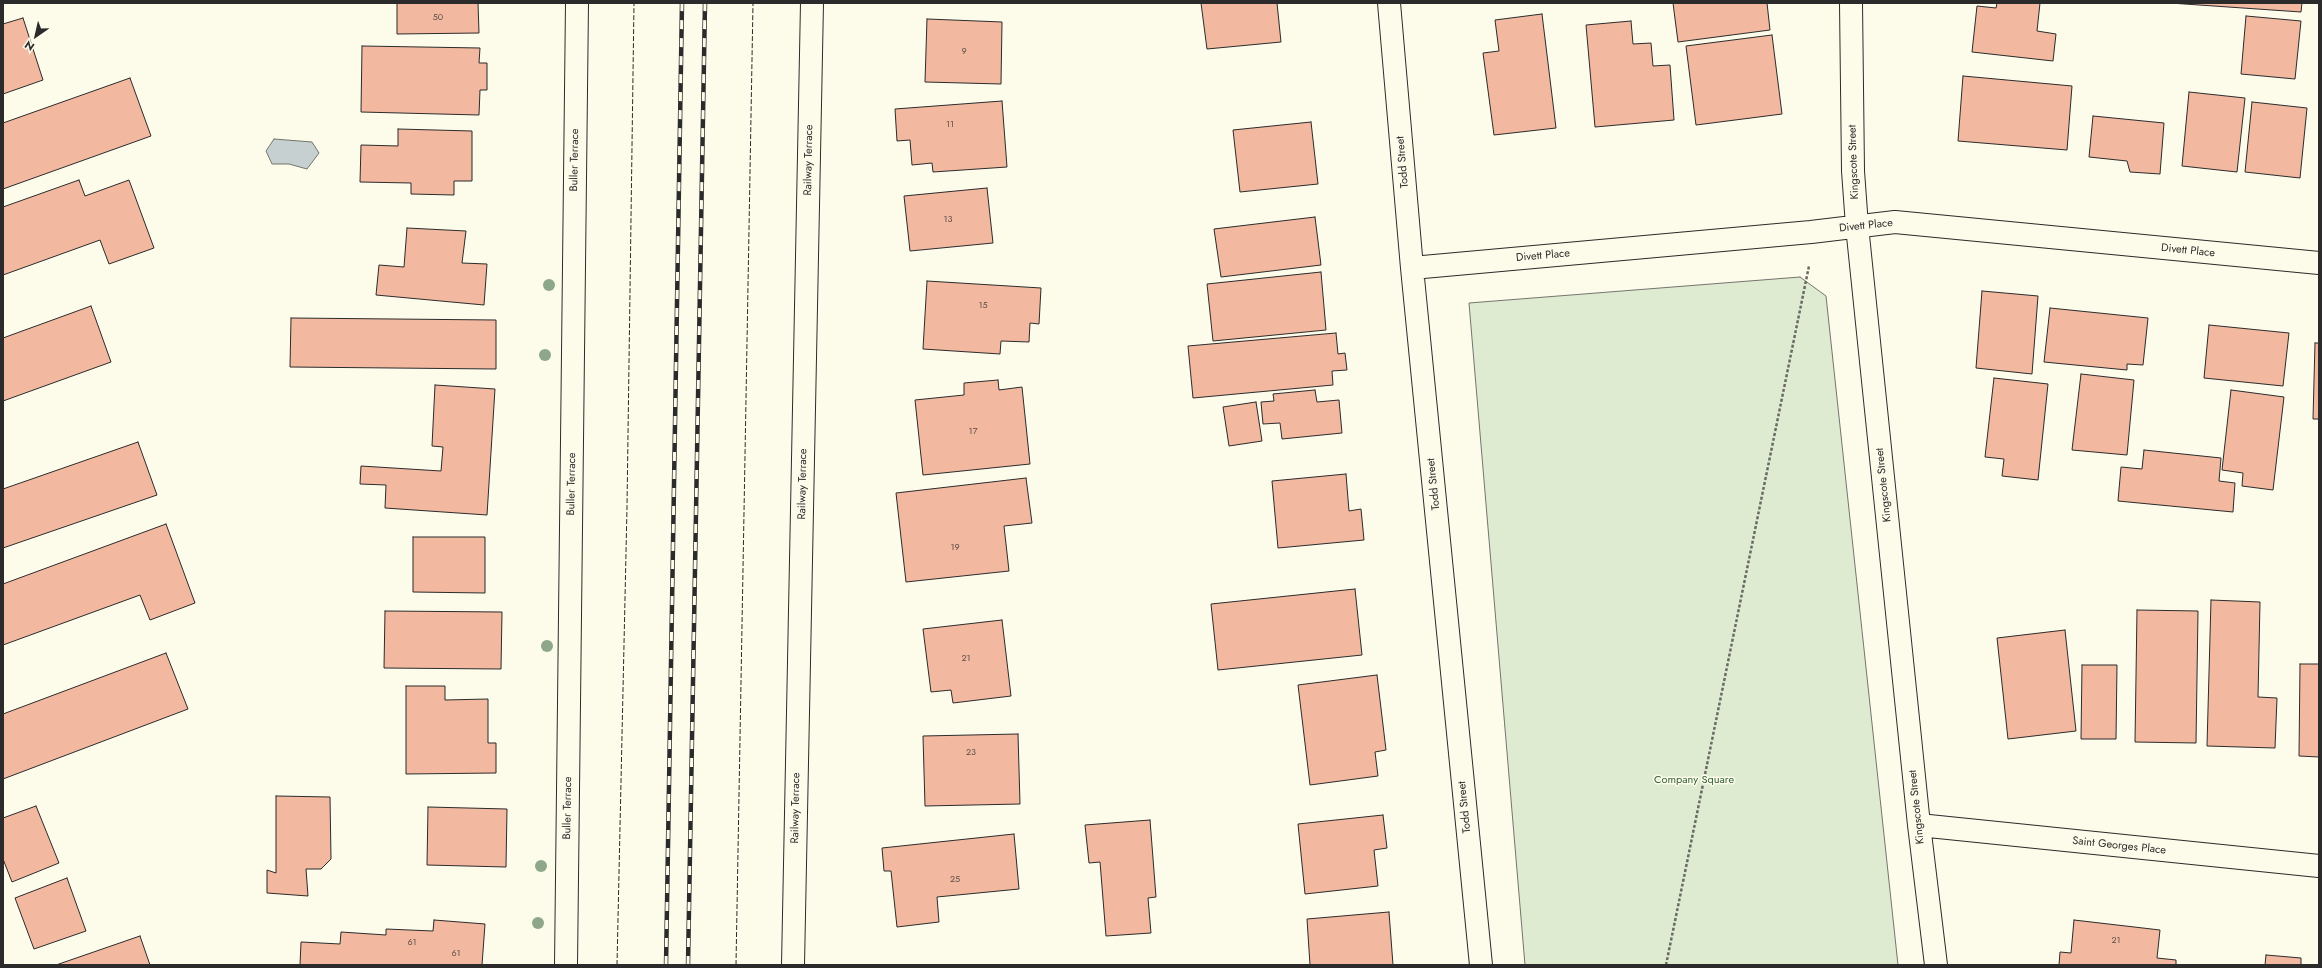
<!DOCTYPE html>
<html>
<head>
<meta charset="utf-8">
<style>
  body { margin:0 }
  #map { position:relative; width:2322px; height:968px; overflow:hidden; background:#fdfbea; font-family:Jost,sans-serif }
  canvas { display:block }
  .frame { position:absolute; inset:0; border:4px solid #2b2b2b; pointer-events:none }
  .north { position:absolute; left:16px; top:16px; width:40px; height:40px; -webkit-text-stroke:3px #fdfbea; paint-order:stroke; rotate:214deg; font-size:11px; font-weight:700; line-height:16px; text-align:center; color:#2b2b2b }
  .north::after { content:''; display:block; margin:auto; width:14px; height:18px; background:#2b2b2b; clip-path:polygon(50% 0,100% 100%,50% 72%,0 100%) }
</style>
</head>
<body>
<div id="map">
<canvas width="2322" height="968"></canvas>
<div class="frame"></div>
<div class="north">N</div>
</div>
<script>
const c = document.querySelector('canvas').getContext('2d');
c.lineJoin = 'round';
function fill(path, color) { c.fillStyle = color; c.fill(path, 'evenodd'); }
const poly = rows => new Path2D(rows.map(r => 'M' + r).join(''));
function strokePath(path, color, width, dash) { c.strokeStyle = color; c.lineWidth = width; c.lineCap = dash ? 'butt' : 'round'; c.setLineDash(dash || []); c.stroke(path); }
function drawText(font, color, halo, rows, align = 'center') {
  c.font = font + ' Jost,sans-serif'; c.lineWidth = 3; c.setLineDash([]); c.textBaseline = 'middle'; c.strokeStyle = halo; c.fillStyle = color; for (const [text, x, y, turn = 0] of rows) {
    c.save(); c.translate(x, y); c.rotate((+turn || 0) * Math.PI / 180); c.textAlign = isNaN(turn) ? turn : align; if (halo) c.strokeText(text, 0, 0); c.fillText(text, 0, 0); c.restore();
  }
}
const green = poly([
  [1800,277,1826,296,1898,965,1525,965,1469,303,1800,277]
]);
const water = poly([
  [274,139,312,142,319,153,307,169,289,164,272,164,266,151,274,139]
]);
const building = poly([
  [397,3,478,3,479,33,397,34,397,3],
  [1201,3,1277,3,1281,42,1207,49,1201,3],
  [1673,3,1767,3,1770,30,1678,42,1673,3],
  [1997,3,2040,3,2037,31,2056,34,2053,61,1972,52,1977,6,1996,8,1997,3],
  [2170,3,2302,3,2301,12,2170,3],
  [1542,14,1556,128,1494,135,1483,53,1499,51,1495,20,1542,14],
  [2246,16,2301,21,2295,79,2241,74,2246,16],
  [23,18,43,80,3,94,3,24,23,18],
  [927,19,1002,22,1001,84,925,82,927,19],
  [1631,21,1633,44,1651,43,1653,66,1670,65,1674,120,1595,127,1586,25,1631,21],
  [1772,35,1782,114,1696,125,1686,46,1772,35],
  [362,46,480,48,479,63,487,63,487,90,480,90,479,115,361,112,362,46],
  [1963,76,2072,86,2067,150,1958,141,1963,76],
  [130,78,151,136,3,189,3,123,130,78],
  [2189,92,2245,98,2237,172,2182,166,2189,92],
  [1002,101,1007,167,933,172,932,163,912,165,910,140,897,141,895,109,1002,101],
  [2252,102,2307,108,2300,178,2245,172,2252,102],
  [2093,116,2164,123,2160,174,2130,172,2127,161,2089,157,2093,116],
  [1311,122,1318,184,1240,192,1233,130,1311,122],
  [398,129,472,131,472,181,454,181,454,195,411,194,411,183,360,182,361,145,398,146,398,129],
  [79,180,85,196,129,180,154,248,109,264,100,240,3,275,3,207,79,180],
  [987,188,993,243,910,251,904,196,987,188],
  [1315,217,1321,265,1221,277,1214,229,1315,217],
  [407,228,466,231,462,263,487,264,484,305,376,295,379,265,404,267,407,228],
  [1321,272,1326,330,1213,341,1207,284,1321,272],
  [927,281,1041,288,1039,324,1030,323,1029,342,1001,341,1000,354,923,349,927,281],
  [1982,291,2038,296,2032,374,1976,368,1982,291],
  [91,306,111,362,3,401,3,338,91,306],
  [2050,308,2148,318,2143,365,2127,364,2127,370,2044,362,2050,308],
  [291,318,496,320,496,369,290,367,291,318],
  [2209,325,2289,333,2283,386,2204,378,2209,325],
  [1336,333,1338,354,1345,353,1347,370,1332,371,1333,385,1193,398,1188,346,1336,333],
  [2315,343,2319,343,2319,419,2313,419,2315,343],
  [2081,374,2134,380,2127,455,2072,450,2081,374],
  [1994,378,2048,384,2038,480,2002,476,2004,459,1985,457,1994,378],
  [998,380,999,390,1022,387,1030,464,923,475,915,400,964,395,964,383,998,380],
  [435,385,495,389,487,515,385,508,386,485,360,484,361,466,441,471,443,447,432,446,435,385],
  [1315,390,1317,402,1339,400,1342,433,1282,439,1280,423,1263,424,1261,402,1274,401,1273,394,1315,390],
  [2231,390,2284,397,2273,490,2242,486,2243,473,2222,470,2231,390],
  [1256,402,1262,441,1229,446,1223,407,1256,402],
  [138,442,157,495,3,548,3,489,138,442],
  [2144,450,2221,458,2219,481,2235,483,2233,512,2118,501,2121,467,2142,469,2144,450],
  [1346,474,1349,511,1361,509,1364,540,1278,548,1272,481,1346,474],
  [1026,478,1032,523,1004,526,1009,571,906,582,896,493,1026,478],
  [166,524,195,603,150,620,140,595,3,645,3,584,166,524],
  [413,537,485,537,485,593,413,592,413,537],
  [1355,589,1362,655,1218,670,1211,604,1355,589],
  [2211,600,2260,602,2258,697,2277,698,2275,748,2207,746,2211,600],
  [2137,610,2198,611,2196,743,2135,742,2137,610],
  [385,611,502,612,501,669,384,668,385,611],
  [1002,620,1011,696,953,703,951,690,931,692,923,629,1002,620],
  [2065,630,2076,731,2008,739,1997,638,2065,630],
  [166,653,188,709,3,779,3,714,166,653],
  [2300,664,2319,664,2319,757,2299,756,2300,664],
  [2082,665,2117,665,2116,739,2081,739,2082,665],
  [1377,675,1386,750,1375,752,1378,776,1310,785,1298,685,1377,675],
  [406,686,445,686,445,700,488,699,488,743,496,743,496,773,406,774,406,686],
  [1018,734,1020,804,925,806,923,736,1018,734],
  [276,796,330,797,331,859,321,869,306,869,308,896,267,893,267,870,276,873,276,796],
  [36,806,59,863,12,882,3,859,3,818,36,806],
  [428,807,507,809,506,867,427,865,428,807],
  [1383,815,1387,848,1374,850,1378,886,1305,894,1298,824,1383,815],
  [1150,820,1156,897,1148,898,1151,933,1106,936,1100,862,1089,863,1085,825,1150,820],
  [1014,834,1019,889,937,897,939,922,897,927,891,871,884,871,882,848,1014,834],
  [67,878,86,931,34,949,15,898,67,878],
  [1389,912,1393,965,1310,965,1307,919,1389,912],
  [434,920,485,924,482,965,300,965,301,942,340,944,341,932,386,935,386,929,433,931,434,920],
  [2074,920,2160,930,2157,958,2176,960,2176,965,2059,965,2060,952,2071,953,2074,920],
  [140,936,150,965,56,965,140,936],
  [2266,955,2301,958,2301,965,2265,965,2266,955]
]);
const path = poly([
  [1666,965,1809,266]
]);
const minor = poly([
  [1389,3,1412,268,1481,965],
  [1851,3,1853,171,1857,226,1919,825,1936,965],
  [1412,268,1811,232,1895,222,2319,263],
  [1919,825,2319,866],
  [566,965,577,3],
  [793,965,812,3]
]);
const rail = poly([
  [666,965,682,3],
  [688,965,705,3]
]);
const fence = poly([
  [617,965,627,507,634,3],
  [736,965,753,3]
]);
const trees = [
  [549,285],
  [545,355],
  [547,646],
  [541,866],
  [538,923]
];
const numberNames = [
  ["50",438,18],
  ["9",964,52],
  ["11",950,125],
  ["13",948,220],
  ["15",983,306],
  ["17",973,432],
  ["19",955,548],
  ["21",966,659],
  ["23",971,753],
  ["25",955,880],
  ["21",2116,941],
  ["61",412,943],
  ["61",456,954]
];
const streetNames = [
  ["Buller Terrace",575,160,-89],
  ["Railway Terrace",809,160,-89],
  ["Todd Street",1403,162,-95],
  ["Kingscote Street",1854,162,-92],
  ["Divett Place",1866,226,-6],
  ["Divett Place",2188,251,6],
  ["Divett Place",1543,256,-5],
  ["Buller Terrace",572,484,-89],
  ["Railway Terrace",803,484,-89],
  ["Todd Street",1434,484,-96],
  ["Kingscote Street",1884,485,-96],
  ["Todd Street",1465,807,-96],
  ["Kingscote Street",1917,807,-96],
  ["Buller Terrace",568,808,-89],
  ["Railway Terrace",796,808,-89],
  ["Saint Georges Place",2119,846,6]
];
const parkNames = [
  ["Company Square",1694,780]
];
fill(green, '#deebd1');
strokePath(green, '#74746e', 1);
fill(water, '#c7d0d0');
strokePath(water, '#74746e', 1);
fill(building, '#f2b8a0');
strokePath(building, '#2b2b2b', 1);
strokePath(minor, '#2b2b2b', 24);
strokePath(path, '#6a6964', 2.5, [3, 2]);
strokePath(minor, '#fdfbea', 22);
strokePath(rail, '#2b2b2b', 4.5);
strokePath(rail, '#fdfbea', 3, [9]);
strokePath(fence, '#2b2b2b', 1, [5, 2]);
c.fillStyle = '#8ea78a';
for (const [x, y] of trees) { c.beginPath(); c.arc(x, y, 6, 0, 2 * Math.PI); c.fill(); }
drawText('9px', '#5d4e48', null, numberNames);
drawText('11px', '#2b2b2b', '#fdfbea', streetNames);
drawText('11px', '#34623c', '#fdfbea', parkNames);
</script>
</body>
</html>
